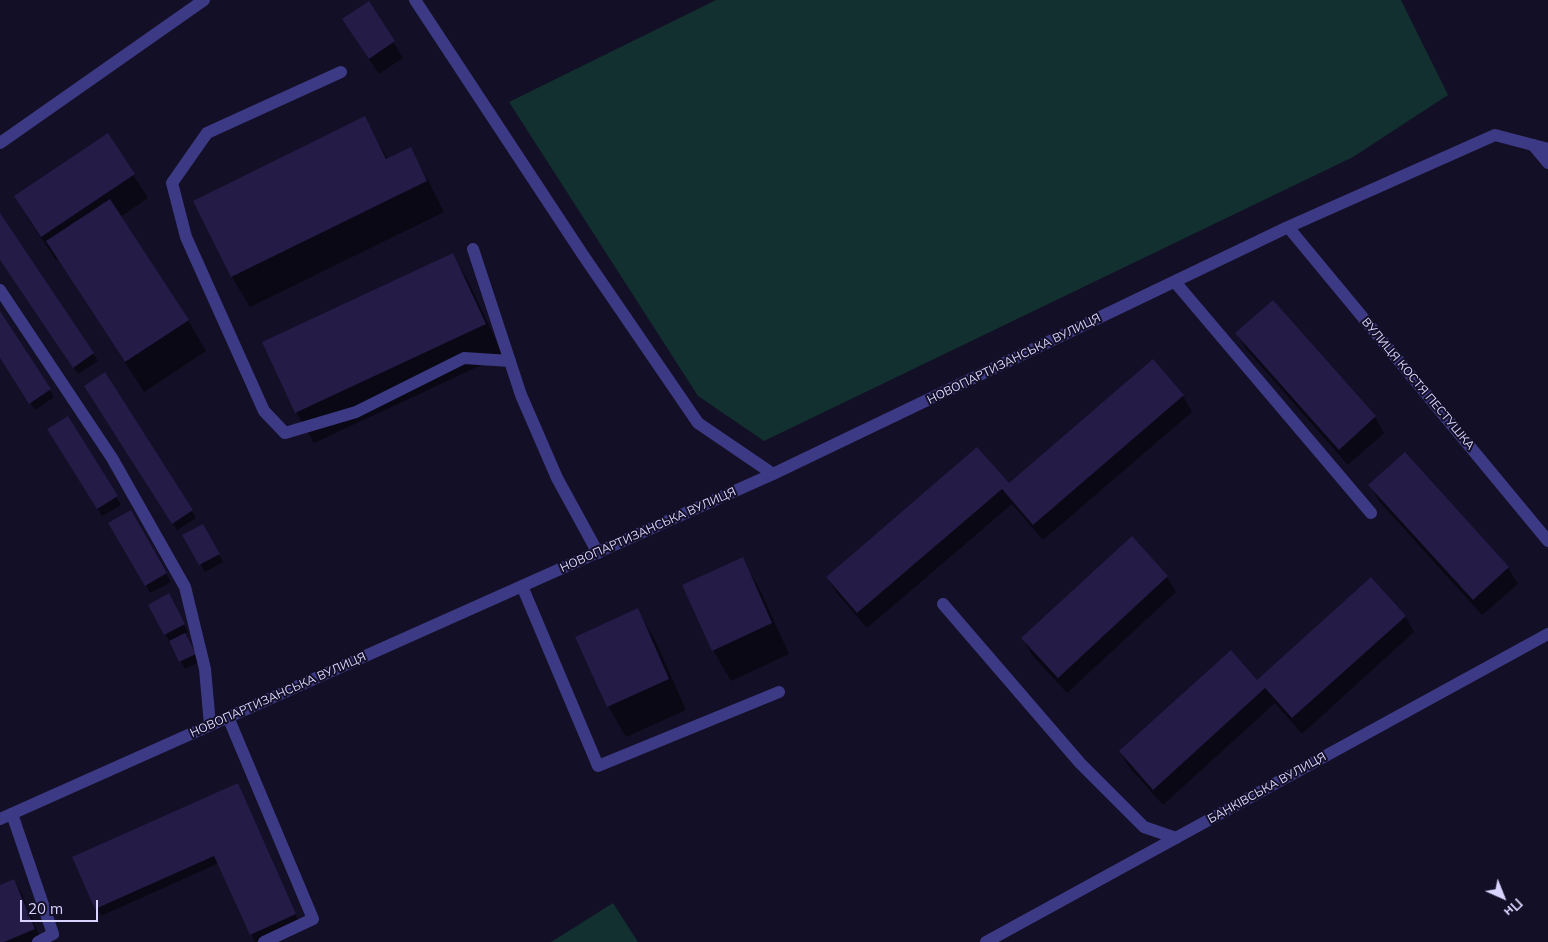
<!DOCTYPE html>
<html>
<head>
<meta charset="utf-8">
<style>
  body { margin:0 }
  #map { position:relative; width:1548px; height:942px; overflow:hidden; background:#130f26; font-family:Mulish,sans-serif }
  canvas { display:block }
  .north { position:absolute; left:1478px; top:872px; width:50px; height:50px; -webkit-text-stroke:4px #130f26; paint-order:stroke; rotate:136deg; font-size:14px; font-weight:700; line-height:20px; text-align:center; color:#d9d4ff }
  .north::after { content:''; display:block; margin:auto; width:18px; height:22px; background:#d9d4ff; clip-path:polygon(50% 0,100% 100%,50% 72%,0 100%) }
  .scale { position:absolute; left:20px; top:900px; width:78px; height:22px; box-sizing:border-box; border:2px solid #d9d4ff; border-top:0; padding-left:6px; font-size:15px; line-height:18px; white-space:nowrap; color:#d9d4ff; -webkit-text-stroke:4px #130f26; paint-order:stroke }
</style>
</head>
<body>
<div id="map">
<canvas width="1548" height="942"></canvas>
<div class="north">Пн</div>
<div class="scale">20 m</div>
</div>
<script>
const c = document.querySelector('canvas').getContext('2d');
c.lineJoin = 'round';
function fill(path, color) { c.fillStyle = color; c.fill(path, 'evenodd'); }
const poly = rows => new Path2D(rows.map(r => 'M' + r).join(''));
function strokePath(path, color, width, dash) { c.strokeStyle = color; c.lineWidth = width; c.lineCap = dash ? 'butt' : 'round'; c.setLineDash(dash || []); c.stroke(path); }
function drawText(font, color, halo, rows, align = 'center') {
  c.font = font + ' Mulish,sans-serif'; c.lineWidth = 4; c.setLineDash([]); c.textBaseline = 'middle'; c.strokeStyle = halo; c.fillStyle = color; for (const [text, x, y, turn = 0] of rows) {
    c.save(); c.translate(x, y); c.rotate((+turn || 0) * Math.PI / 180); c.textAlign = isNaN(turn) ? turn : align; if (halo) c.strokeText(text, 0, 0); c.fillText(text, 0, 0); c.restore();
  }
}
const green = poly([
  [716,0,1401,0,1448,95,1353,157,764,441,698,396,509,102],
  [613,903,638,942,551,942]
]);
const shadow = poly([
  [368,2,403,58,379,74,353,35],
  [365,118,388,160,410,149,428,180,444,212,250,307,232,277,195,201],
  [107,135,148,198,120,217,188,320,206,351,144,392,58,259,56,260,29,220,15,196],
  [0,216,98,361,78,374,0,259],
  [453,255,470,285,503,355,314,443,296,412],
  [1273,302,1375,417,1384,433,1348,465,1246,349,1237,333],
  [0,313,54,397,35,410,0,357],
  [105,374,196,518,177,530,90,394],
  [1183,396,1192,412,1043,540,1012,504,867,628,837,593,827,577],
  [67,418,121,505,102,516,49,429],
  [1405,454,1508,568,1518,584,1482,615,1379,501,1370,485],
  [130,512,171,582,150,593,110,524],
  [203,526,223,562,205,572,184,536],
  [742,559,760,590,789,654,731,681,713,650],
  [1167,577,1176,592,1067,693,1032,655,1023,639],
  [168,595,188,632,184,634,199,662,185,669,149,605],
  [637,610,655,640,686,710,626,737,608,706],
  [1405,616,1414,632,1302,734,1275,703,1163,805,1130,768,1120,752,1257,682],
  [241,792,299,922,255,942,219,863,101,916,73,858],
  [14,880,23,896,42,942,0,942,0,886]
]);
const building = poly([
  [369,1,395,41,369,59,342,19],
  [365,116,386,159,411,147,427,181,231,277,193,201],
  [108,133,135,174,41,237,14,196],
  [110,199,189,320,125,362,46,241],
  [0,213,94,353,73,368,0,260],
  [453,253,486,324,295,413,262,342],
  [1273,300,1376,416,1339,450,1235,333],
  [0,311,51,389,29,404,0,358],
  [1153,359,1184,395,1033,525,1002,489,857,613,826,577,977,447,1009,483],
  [105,372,193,510,172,524,84,386],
  [68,416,118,496,97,509,47,429],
  [1405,452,1509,567,1473,600,1368,485],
  [131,510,167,573,145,586,108,523],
  [203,524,220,554,199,565,182,535],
  [1132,536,1168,576,1058,678,1021,638],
  [743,557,772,623,712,651,682,585],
  [1371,577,1406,616,1292,718,1265,688,1153,790,1119,751,1231,650,1257,680],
  [169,593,185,624,164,635,148,605],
  [638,608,669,679,607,707,575,637],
  [185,633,196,654,179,662,169,641],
  [238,783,296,914,250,935,214,856,95,909,72,857],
  [14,879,35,929,4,942,0,942,0,885]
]);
const service = poly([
  [415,0,583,255,698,423,773,474],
  [341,72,207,133,172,183,186,237,264,411,285,433,356,412,464,358,510,361],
  [0,143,204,0],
  [1533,145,1548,163],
  [473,249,521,395,557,478,598,553],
  [1175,282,1371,513],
  [0,290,112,458,185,587,205,669,210,725],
  [522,586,598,766,779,692],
  [943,604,1080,763,1144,827,1176,838],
  [228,717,313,919,264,942],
  [12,814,53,934,38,942]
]);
const minor = poly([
  [1288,227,1548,541],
  [0,819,773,474,1288,227,1495,135,1548,149],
  [986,942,1548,634]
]);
const streetNames = [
  ["НОВОПАРТИЗАНСЬКА ВУЛИЦЯ",1014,359,-26],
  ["ВУЛИЦЯ КОСТЯ ПЕСТУШКА",1418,384,50],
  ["НОВОПАРТИЗАНСЬКА ВУЛИЦЯ",648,530,-24],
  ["НОВОПАРТИЗАНСЬКА ВУЛИЦЯ",278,695,-24],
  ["БАНКІВСЬКА ВУЛИЦЯ",1267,788,-29]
];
fill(green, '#12302f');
fill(shadow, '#0007');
fill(building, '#241b47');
strokePath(service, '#3d3a85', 12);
strokePath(minor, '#3d3a85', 12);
drawText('12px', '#d9d4ff', '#130f26', streetNames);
</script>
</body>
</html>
